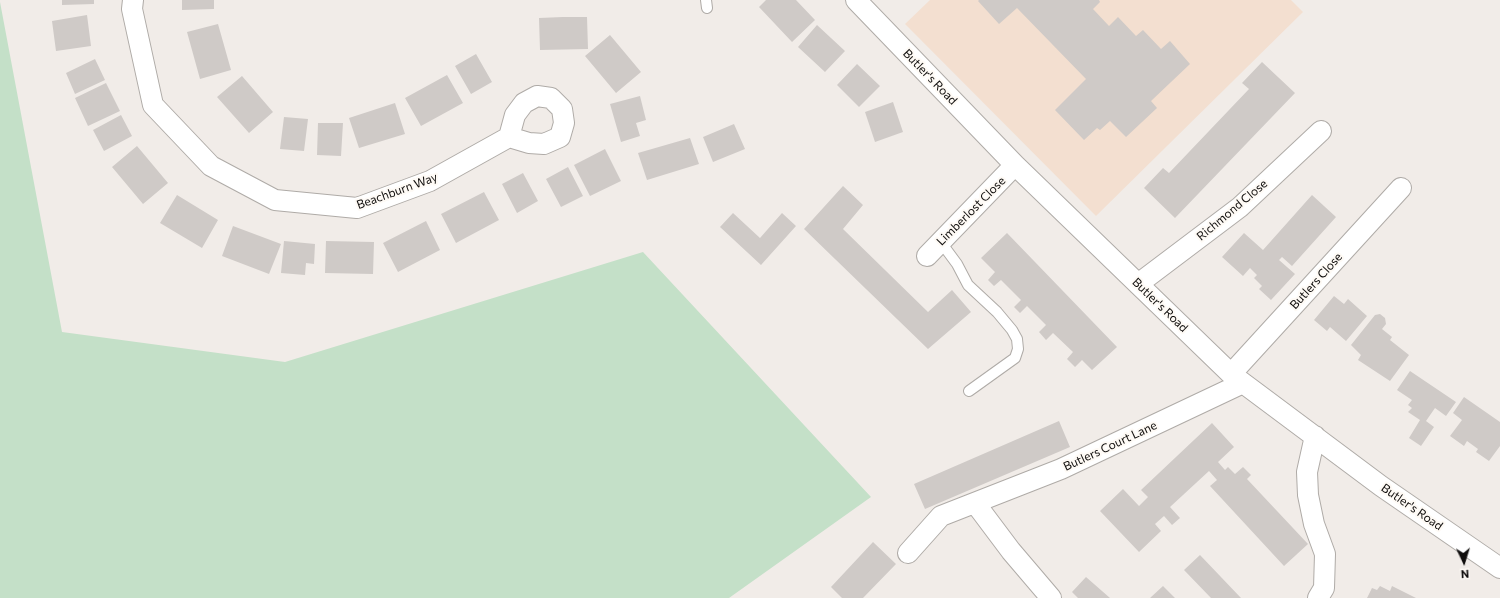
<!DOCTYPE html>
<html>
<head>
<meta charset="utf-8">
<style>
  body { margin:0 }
  #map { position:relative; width:1500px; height:598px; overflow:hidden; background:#f1ece8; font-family:Commissioner,sans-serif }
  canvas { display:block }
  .north { position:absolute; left:1444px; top:542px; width:40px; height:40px; -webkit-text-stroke:3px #fefaf5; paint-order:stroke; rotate:176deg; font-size:11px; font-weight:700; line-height:16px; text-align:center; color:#0f0d0c }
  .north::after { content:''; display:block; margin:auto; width:14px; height:18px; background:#0f0d0c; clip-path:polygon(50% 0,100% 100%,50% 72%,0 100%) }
</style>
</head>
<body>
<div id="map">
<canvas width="1500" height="598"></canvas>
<div class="north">N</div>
</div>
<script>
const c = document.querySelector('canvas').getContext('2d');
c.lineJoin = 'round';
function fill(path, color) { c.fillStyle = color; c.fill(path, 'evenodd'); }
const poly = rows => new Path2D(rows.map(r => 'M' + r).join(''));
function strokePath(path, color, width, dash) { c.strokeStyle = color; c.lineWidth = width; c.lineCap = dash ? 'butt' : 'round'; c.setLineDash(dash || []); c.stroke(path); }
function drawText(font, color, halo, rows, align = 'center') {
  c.font = font + ' Commissioner,sans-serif'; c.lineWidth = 4; c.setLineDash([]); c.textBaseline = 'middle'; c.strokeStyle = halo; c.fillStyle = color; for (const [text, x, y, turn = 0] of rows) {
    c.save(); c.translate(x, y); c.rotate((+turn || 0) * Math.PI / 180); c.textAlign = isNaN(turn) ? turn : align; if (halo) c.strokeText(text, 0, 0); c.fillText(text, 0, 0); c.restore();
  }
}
const education = poly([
  [930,0,1291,0,1303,12,1096,216,905,24]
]);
const green = poly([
  [0,2,62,332,285,362,643,252,871,497,729,598,0,598]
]);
const building = poly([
  [62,0,94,0,94,4,62,5],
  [182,0,214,0,214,9,182,10],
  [766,0,796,0,815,20,792,42,759,7],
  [979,0,1099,0,1100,2,1093,9,1109,26,1118,17,1136,36,1143,30,1161,49,1170,41,1190,64,1151,101,1157,108,1126,137,1110,121,1100,130,1097,128,1084,140,1055,110,1086,79,1017,8,999,24,978,1],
  [87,15,91,46,56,51,52,21],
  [563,17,587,17,588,49,540,50,539,18],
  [218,24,231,70,200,79,187,32],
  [817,25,845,51,825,72,798,47],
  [610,35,641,72,616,93,585,56],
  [476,54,492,82,471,94,455,66],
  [95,59,105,80,75,94,66,73],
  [1262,62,1295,93,1175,218,1144,188,1163,168,1169,173,1249,89,1242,83],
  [857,64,880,86,859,107,837,85],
  [447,75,463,103,421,126,405,98],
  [242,76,273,112,249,133,217,97],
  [106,83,120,111,88,126,75,98],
  [640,96,646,120,636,123,640,136,621,142,610,104],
  [893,102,903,132,875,142,865,112],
  [395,103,405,134,359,148,349,118],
  [121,115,132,136,104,151,93,130],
  [284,117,308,119,304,151,280,149],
  [318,123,343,123,341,156,317,155],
  [734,124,745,149,713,162,703,137],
  [690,138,699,164,647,180,638,153],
  [137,146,168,183,143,204,112,167],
  [605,149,621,181,590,196,574,165],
  [568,167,583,196,561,207,546,179],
  [523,173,538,201,517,213,502,184],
  [843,186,863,205,843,229,928,312,952,290,971,312,928,349,804,229],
  [484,192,499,220,456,243,441,214],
  [177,195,218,220,202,248,160,223],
  [1312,195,1336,217,1292,266,1282,257,1279,260,1295,274,1271,300,1259,289,1262,286,1254,278,1257,275,1250,268,1243,276,1222,257,1244,233,1263,250],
  [733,213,760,238,782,213,796,226,761,265,720,227],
  [426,221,440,250,398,272,383,243],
  [233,226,281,244,269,274,222,256],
  [1007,233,1117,347,1092,370,1082,360,1075,367,1067,359,1073,352,1053,333,1046,340,1039,332,1046,325,1027,306,1020,313,1014,307,1021,300,1001,280,994,286,988,280,995,272,981,258],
  [284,241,315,244,314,264,306,263,305,275,281,273],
  [326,241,374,242,373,274,325,273],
  [1334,296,1344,304,1348,299,1367,316,1346,341,1330,327,1327,331,1314,320],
  [1380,314,1385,318,1386,324,1382,329,1392,337,1390,340,1409,355,1390,381,1358,360,1361,355,1351,345,1375,315],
  [1410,371,1456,402,1446,416,1435,408,1426,421,1434,427,1421,446,1409,438,1420,420,1408,412,1412,408,1408,405,1412,400,1397,390],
  [1464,397,1500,422,1500,446,1489,461,1476,452,1478,449,1467,441,1464,446,1450,436,1462,420,1453,413],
  [1059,421,1070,447,925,509,914,484],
  [1212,423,1234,447,1218,462,1225,470,1228,467,1235,474,1243,467,1251,475,1247,479,1308,544,1284,566,1210,486,1217,480,1209,471,1170,507,1180,518,1172,525,1164,516,1155,524,1161,531,1139,552,1100,511,1123,489,1139,506,1148,497,1141,490],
  [873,542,896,564,863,598,842,598,831,587],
  [1200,555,1241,598,1211,598,1184,570],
  [1086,577,1110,598,1078,598,1072,592],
  [1163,586,1175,598,1150,598],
  [1380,586,1390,591,1392,586,1416,598,1367,598,1372,588,1377,590]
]);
const service = poly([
  [706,0,707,8],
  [940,241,957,264,968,285,997,312,1012,330,1017,339,1018,349,1015,358,969,391]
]);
const minor = poly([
  [133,0,132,9,153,105,211,166,275,200,357,208,430,181,509,137,515,115,524,103,537,96,551,98,562,109,564,123,560,137,544,144,529,143,509,137],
  [856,0,1015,165,1231,374,1381,486,1500,568],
  [927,256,1015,165],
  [1138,284,1240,207,1321,131],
  [1231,374,1401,188],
  [1315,436,1307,472,1308,495,1314,524,1325,554,1324,588,1318,598],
  [975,503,1011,551,1051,598],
  [908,553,941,516,1061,469,1243,383]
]);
const streetNames = [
  ["Butler's Road",930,77,46],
  ["Beachburn Way",397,191,-20],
  ["Richmond Close",1232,210,-40],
  ["Limberlost Close",971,211,-45],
  ["Butlers Close",1316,281,-48],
  ["Butler's Road",1160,305,44],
  ["Butlers Court Lane",1110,446,-25],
  ["Butler's Road",1412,507,35]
];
fill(education, '#f3dfd0');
fill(green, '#c4e0c8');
fill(building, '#cfcac7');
strokePath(service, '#afaba7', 12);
strokePath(minor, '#afaba7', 22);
strokePath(service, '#fff', 10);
strokePath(minor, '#fff', 20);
drawText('12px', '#0f0d0c', '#fefaf5', streetNames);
</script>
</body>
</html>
